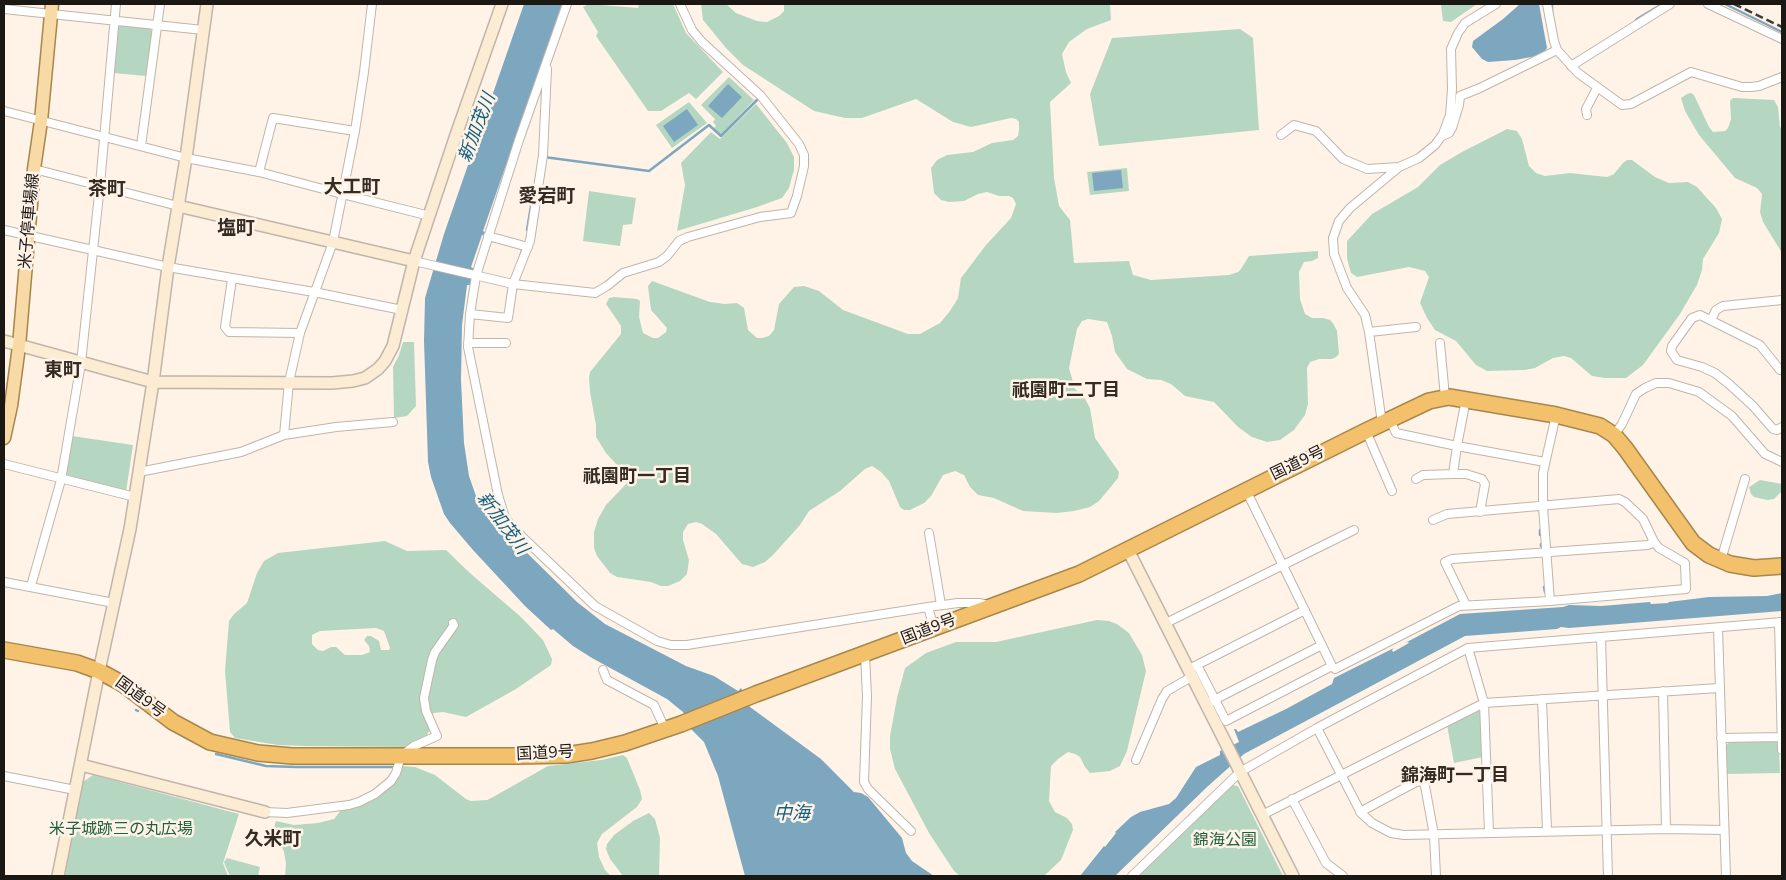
<!DOCTYPE html>
<html>
<head>
<meta charset="utf-8">
<style>
  body { margin:0 }
  #map { position:relative; width:1786px; height:880px; overflow:hidden; background:#fff3e8; font-family:"Nunito Sans",sans-serif }
  canvas { display:block }
  .frame { position:absolute; inset:0; border:5px solid #1b1713; pointer-events:none }
</style>
</head>
<body>
<div id="map">
<canvas width="1786" height="880"></canvas>
<div class="frame"></div>
</div>
<script>
const c = document.querySelector('canvas').getContext('2d');
c.lineJoin = 'round';
function fill(path, color) { c.fillStyle = color; c.fill(path, 'evenodd'); }
const poly = rows => new Path2D(rows.map(r => 'M' + r).join(''));
function strokePath(path, color, width, dash) { c.strokeStyle = color; c.lineWidth = width; c.lineCap = dash ? 'butt' : 'round'; c.setLineDash(dash || []); c.stroke(path); }
function drawText(font, color, halo, rows, align = 'center') {
  c.font = font + ' "Nunito Sans","Noto Sans JP",sans-serif'; c.lineWidth = 5; c.setLineDash([]); c.textBaseline = 'middle'; c.strokeStyle = halo; c.fillStyle = color; for (const [text, x, y, turn = 0] of rows) {
    c.save(); c.translate(x, y); c.rotate((+turn || 0) * Math.PI / 180); c.textAlign = isNaN(turn) ? turn : align; if (halo) c.strokeText(text, 0, 0); c.fillText(text, 0, 0); c.restore();
  }
}
const green = poly([
  [589,4,638,8,639,4,673,4,686,33,723,72,696,99,689,93,661,111,648,111,596,36,598,32,583,7],
  [701,4,726,4,736,13,757,21,767,22,779,16,784,11,784,4,1110,4,1111,20,1087,29,1069,42,1062,54,1066,72,1071,83,1050,102,1054,178,1059,206,1070,220,1074,263,1129,261,1133,275,1151,280,1229,275,1238,272,1241,269,1249,256,1318,251,1318,258,1312,261,1304,262,1299,272,1300,299,1305,314,1312,318,1323,318,1330,320,1333,323,1337,331,1339,354,1336,357,1332,359,1319,359,1310,362,1307,368,1308,404,1305,415,1294,430,1280,440,1267,442,1252,437,1238,427,1214,402,1185,396,1171,384,1161,380,1147,379,1127,369,1115,352,1112,336,1107,322,1088,319,1082,321,1077,329,1069,368,1075,389,1084,397,1090,408,1095,438,1119,472,1118,478,1114,483,1099,501,1090,507,1074,511,1057,513,1023,511,994,498,978,495,970,487,964,475,955,471,943,475,931,496,924,503,910,510,904,510,900,507,889,481,881,472,872,466,865,469,840,491,809,511,800,525,773,555,765,562,753,567,742,564,716,534,702,524,696,522,688,524,683,532,683,540,689,560,687,574,680,581,668,586,661,586,651,582,617,577,610,573,597,556,594,548,594,532,598,519,606,505,627,483,628,480,627,476,606,453,596,437,596,425,590,392,589,378,590,372,621,334,621,326,606,304,609,298,614,297,637,299,640,301,639,317,643,333,653,338,658,338,666,332,667,328,651,310,648,286,652,281,710,302,725,304,737,303,744,308,748,330,757,338,762,338,769,336,774,330,779,304,794,287,804,286,819,291,843,310,908,334,920,334,940,323,950,311,958,298,961,278,986,245,1011,218,1016,204,1013,198,1009,196,999,196,987,192,978,194,964,201,949,202,941,200,934,193,931,168,937,160,947,155,973,152,992,143,1013,140,1018,136,1019,130,1019,122,1016,119,1011,118,971,127,953,122,916,99,862,118,845,118,814,111,743,65,726,48,703,20],
  [1442,4,1477,4,1451,22,1443,21,1441,5],
  [121,25,149,28,152,31,146,76,113,73,118,28],
  [1240,29,1253,38,1259,130,1099,146,1090,94,1112,38],
  [729,77,754,100,721,135,714,128,716,126,713,122,715,119,701,105],
  [1691,93,1694,95,1709,127,1713,132,1725,131,1728,128,1731,119,1730,101,1733,98,1774,100,1778,107,1780,127,1782,129,1782,253,1763,222,1760,212,1762,194,1757,188,1735,178,1699,135,1685,111,1681,98,1687,94],
  [689,102,707,123,672,148,656,125],
  [756,104,787,143,794,157,794,170,789,188,782,198,757,207,677,231,685,185,681,163,711,132,720,139],
  [1507,129,1517,131,1522,139,1529,166,1536,173,1545,176,1570,173,1607,177,1614,174,1623,163,1627,160,1632,160,1655,177,1669,183,1688,182,1697,187,1716,208,1722,219,1719,233,1703,259,1702,270,1697,285,1680,314,1643,365,1626,378,1605,378,1592,376,1571,358,1564,356,1553,358,1535,368,1525,370,1487,371,1476,365,1456,341,1435,330,1427,318,1420,303,1429,277,1425,271,1409,267,1357,277,1351,273,1347,258,1347,241,1372,214,1418,187,1440,165,1462,152],
  [1127,168,1129,191,1090,195,1087,172],
  [589,191,636,198,632,224,623,225,620,246,583,241],
  [403,342,414,342,416,406,407,416,394,418,393,367,399,355],
  [72,436,133,445,126,492,68,476,66,473],
  [1760,480,1782,484,1782,491,1774,499,1767,500,1754,497,1751,494,1749,487],
  [385,541,407,551,446,550,471,574,521,617,543,640,552,659,551,665,516,689,466,717,443,712,434,713,432,715,430,729,427,735,406,747,304,746,278,745,235,738,230,732,225,671,229,621,234,614,247,603,257,573,264,561,278,553],
  [376,628,384,631,390,648,389,650,381,650,379,641,371,636,367,636,364,640,369,646,370,652,362,655,345,655,336,647,331,647,323,651,318,650,312,644,312,635,320,631],
  [1097,620,1109,621,1117,624,1129,633,1142,655,1146,671,1127,751,1120,766,1110,771,1090,773,1085,767,1080,757,1075,754,1068,752,1058,759,1051,766,1049,801,1055,812,1067,818,1072,824,1073,830,1061,860,1044,876,960,876,954,871,929,833,895,769,890,749,890,736,897,698,905,668,926,653,956,642,996,642],
  [1477,710,1481,713,1483,757,1454,763,1447,725],
  [1775,741,1779,744,1780,773,1727,774,1726,746,1729,742],
  [623,755,627,758,640,790,642,799,637,807,602,834,597,843,599,857,605,870,611,876,285,876,286,864,284,852,281,845,270,841,276,821,294,825,318,823,334,819,341,810,356,807,374,800,392,785,403,766,415,767,435,775,466,799,471,801,487,800,493,797,548,766,601,760],
  [93,775,239,814,223,863,228,876,65,876,83,782],
  [1232,785,1238,786,1283,876,1138,876],
  [649,813,655,819,660,838,659,876,623,876,610,859,606,849,607,844,614,835,633,821],
  [227,858,260,867,258,876,230,876,225,865,224,862]
]);
const water = poly([
  [524,4,562,4,483,231,486,233,485,236,482,235,471,267,474,269,471,285,467,285,462,325,461,380,464,443,469,476,476,496,488,513,522,548,577,602,605,624,686,666,714,676,738,691,741,688,750,707,821,759,854,792,861,793,868,797,902,838,906,853,912,861,934,876,745,876,718,776,704,742,691,729,683,712,667,699,592,658,573,646,553,629,551,630,525,606,473,550,450,523,444,514,431,477,428,462,424,341,425,298,444,234],
  [1520,4,1539,4,1547,48,1542,55,1515,60,1488,62,1482,59,1472,47,1473,41,1503,19],
  [728,84,742,97,722,118,708,106],
  [687,109,698,125,674,142,663,126],
  [1121,170,1123,188,1094,191,1092,173],
  [1782,593,1782,611,1569,628,1561,627,1557,629,1465,636,1244,754,1207,787,1115,876,1080,876,1104,846,1105,847,1116,833,1115,832,1131,817,1140,812,1169,804,1176,798,1196,767,1220,755,1220,751,1239,742,1234,729,1236,729,1238,732,1286,709,1332,684,1334,678,1394,648,1392,650,1393,652,1409,643,1408,642,1405,643,1460,614,1563,607,1569,605,1601,606,1650,602,1651,604,1668,603,1669,602,1709,597,1767,596]
]);
const pier = poly([
  [761,711,823,757,855,790,856,790,854,792,821,758,759,712]
]);
const stream = poly([
  [1552,4,1552,14],
  [1725,4,1782,32],
  [1634,23,1637,19,1662,4],
  [544,157,649,171,709,125,721,136,757,100],
  [527,230,533,194],
  [520,257,523,247],
  [1540,530,1540,535],
  [1541,544,1541,546],
  [1544,587,1545,592],
  [136,710,138,711],
  [216,754,266,766,296,767,393,767]
]);
const street = poly([
  [567,4,519,140,480,263,476,276,470,314,468,347,498,495,505,518,517,532,595,606,657,641,671,645,687,645,928,607],
  [1547,4,1554,41,1557,50,1578,73,1622,105,1631,104,1691,72,1742,87,1751,87,1759,86,1782,77],
  [1708,4,1782,39],
  [4,9,203,30],
  [1571,66,1670,4],
  [4,111,186,158,259,172,342,194,430,216],
  [1587,115,1586,109,1597,88],
  [1281,135,1294,125,1316,131,1343,159,1367,169,1399,167,1419,158,1435,145,1443,134,1450,115,1452,89,1451,49,1458,33,1465,23,1496,4],
  [1442,136,1449,133,1452,128,1459,105,1460,96,1480,88,1557,50],
  [141,146,160,4],
  [34,169,178,206],
  [259,172,273,118,355,131],
  [4,230,168,267,314,292,402,310],
  [488,236,528,247],
  [414,261,513,284,595,293,607,286,623,273,659,262,667,256,679,241,688,237,760,217,791,213,797,196,804,166,804,155,799,144,761,96,702,42,692,30,680,4],
  [232,279,225,327,229,332,300,333],
  [470,314,508,318,513,284,530,241,543,155,547,69],
  [1711,320,1716,310,1723,306,1782,300],
  [1369,332,1416,327],
  [468,343,506,343],
  [1440,343,1445,397],
  [1782,369,1780,370,1760,345,1700,315,1692,318,1672,346,1671,351,1677,360,1702,367,1715,373,1729,384,1753,406,1773,429,1777,430,1782,427],
  [1466,399,1457,446,1545,462],
  [1390,420,1396,433,1457,446,1453,474],
  [1382,423,1369,332,1365,315,1347,288,1334,254,1333,238,1339,221,1350,208,1398,168],
  [1366,431,1392,491],
  [284,435,289,382,300,333,333,242,355,131,364,72,372,4],
  [1614,435,1622,424,1636,394,1645,388,1656,383,1669,383,1699,392,1732,416,1765,454,1782,462],
  [4,464,135,497],
  [139,472,241,452,284,435,336,427,393,422],
  [1416,479,1423,475,1453,474,1466,474,1482,479,1485,484,1480,512],
  [1246,490,1332,666],
  [929,533,941,605],
  [1721,560,1745,479],
  [4,582,114,603],
  [31,586,61,480,81,363,100,185,116,4],
  [1550,601,1543,507,1543,473,1556,415],
  [1466,605,1445,562,1452,559,1648,545,1654,542],
  [1779,622,1782,750],
  [1166,623,1354,530],
  [934,628,928,607,958,603,979,603,988,605],
  [1718,628,1726,876],
  [1601,637,1608,876],
  [1468,648,1484,703,1489,833],
  [865,654,867,696,864,782,868,789,911,831],
  [1197,665,1226,721,1332,666,1335,669,1459,606,1550,601,1686,589,1685,563,1659,548,1654,542,1643,519,1625,502,1619,499,1447,514,1433,520],
  [1193,667,1305,610],
  [603,670,607,680,654,705,665,729],
  [1663,691,1666,829],
  [1542,699,1547,831],
  [1212,701,1322,645],
  [1317,728,1361,813,1372,823,1391,833,1404,835,1666,829,1724,830],
  [1721,738,1782,737],
  [1136,760,1162,699,1167,691,1193,676],
  [4,776,75,790],
  [1292,799,1326,863,1343,876],
  [265,812,287,813,349,805,359,802,375,794,391,781,396,773,401,756,414,746,437,736,426,711,424,698,432,660,435,652,454,625,453,623],
  [1360,812,1416,782,1423,781,1425,786,1434,835,1436,876],
  [1262,815,1484,703,1719,688],
  [1132,876,1240,772,1317,728,1468,648,1782,622]
]);
const secondary = poly([
  [178,206,414,261],
  [4,341,153,382,332,383,353,381,365,378,378,369,385,361,393,346,414,261,456,135,502,4],
  [1128,550,1293,876],
  [81,765,265,812],
  [58,876,99,671,130,529,153,382,168,267,186,158,207,4]
]);
const primary = poly([
  [4,438,11,406,19,346,34,169,41,121,52,4]
]);
const highway = poly([
  [4,650,77,663,99,671,123,684,173,722,210,742,258,753,292,756,517,756,566,755,592,751,625,743,681,724,756,694,1079,574,1366,431,1429,401,1449,397,1556,415,1600,426,1614,435,1625,448,1693,543,1709,555,1730,564,1754,568,1782,566]
]);
const rail = poly([
  [1734,4,1782,27]
]);
const streetNames = [
  ["米子停車場線",30,221,-85],
  ["国道9号",1298,464,-26],
  ["国道9号",929,630,-21],
  ["国道9号",140,698,36],
  ["国道9号",545,754,-3]
];
const parkNames = [
  ["米子城跡三の丸広場",121,830],
  ["錦海公園",1225,841]
];
const waterNames = [
  ["新加茂川",478,128,-69],
  ["新加茂川",502,524,53],
  ["中海",792,815]
];
const neighbourhoodNames = [
  ["祇園町二丁目",1066,392],
  ["祇園町一丁目",637,478],
  ["錦海町一丁目",1455,777]
];
const quarterNames = [
  ["大工町",352,188],
  ["茶町",107,190],
  ["愛宕町",547,197],
  ["塩町",236,229],
  ["東町",63,371],
  ["久米町",273,840]
];
fill(green, '#b5d7c1');
fill(water, '#7ca7be');
fill(pier, '#fff3e8');
strokePath(stream, '#7ca7be', 2.5);
strokePath(street, '#c0b5aa', 10);
strokePath(secondary, '#c0b5aa', 14);
strokePath(primary, '#a7864c', 15);
strokePath(highway, '#a7864c', 18);
strokePath(street, '#fff', 8);
strokePath(secondary, '#fbecd3', 11);
strokePath(primary, '#f8daa6', 12);
strokePath(highway, '#f3c16b', 15);
strokePath(rail, '#423c37', 2.5, [8, 4]);
drawText('16px', '#1b1713', '#fff3e8', streetNames);
drawText('16px', '#1f613f', '#fff3e8', parkNames);
drawText('italic 18px', '#125f7f', '#fff3e8', waterNames);
drawText('bold 18px', '#342b23', '#fff3e8', neighbourhoodNames);
drawText('bold 19px', '#342b23', '#fff3e8', quarterNames);
</script>
</body>
</html>
